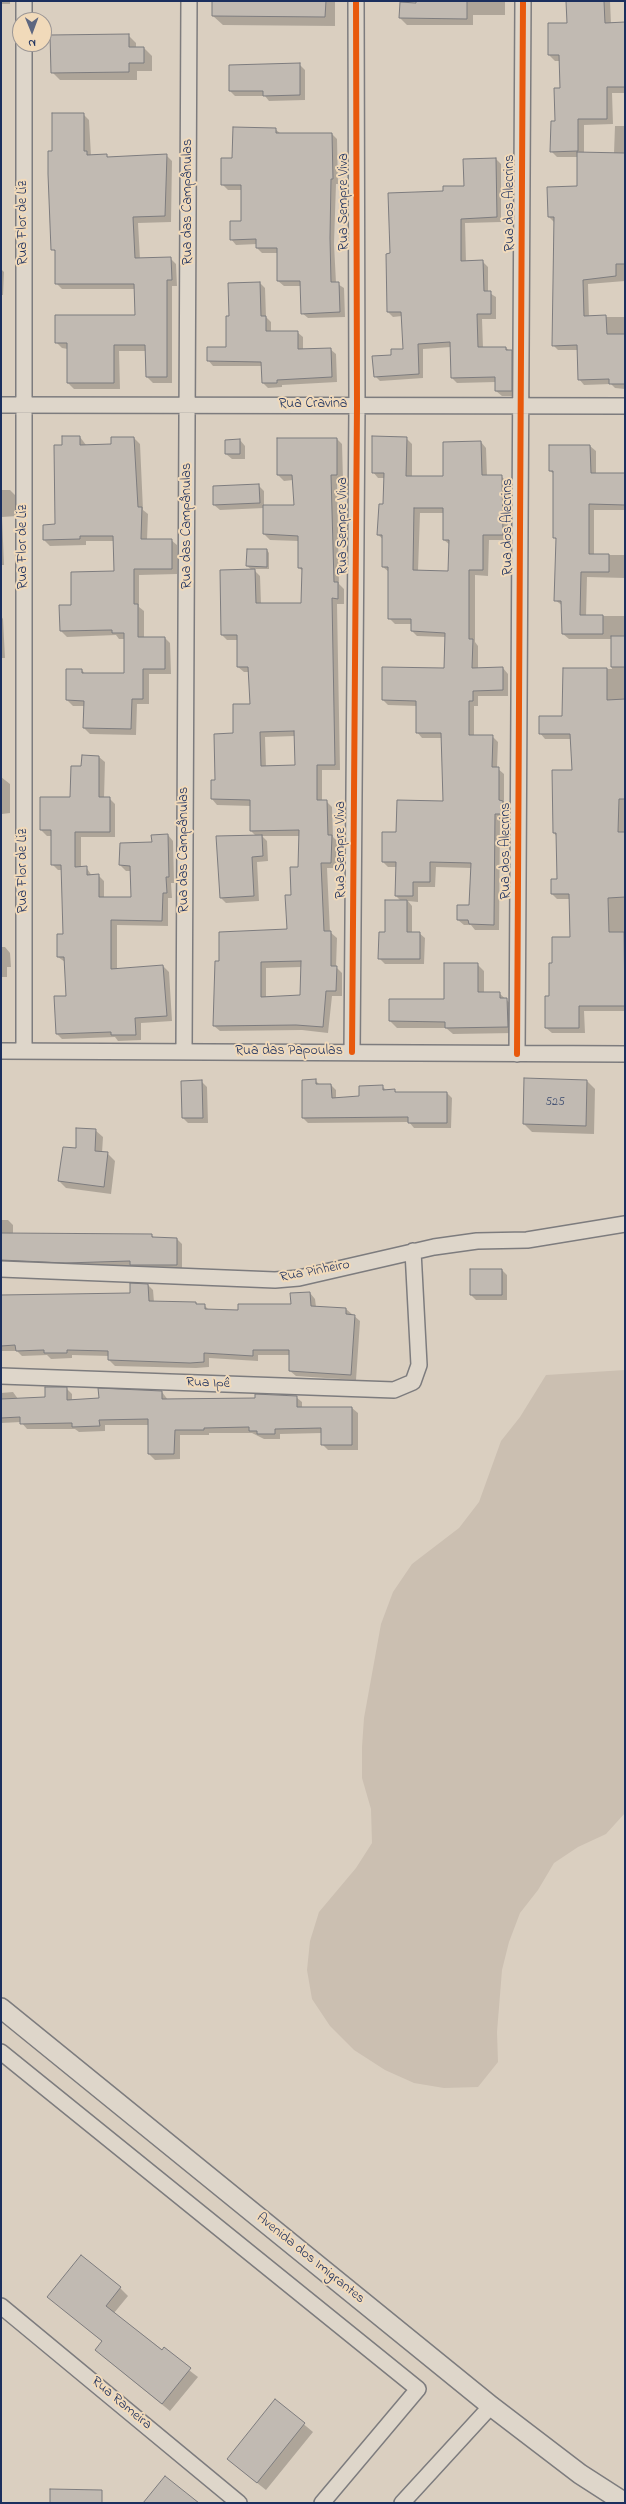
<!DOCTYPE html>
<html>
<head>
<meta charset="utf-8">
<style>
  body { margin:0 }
  #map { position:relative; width:626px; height:2504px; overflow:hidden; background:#dacfc0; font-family:"Indie Flower",sans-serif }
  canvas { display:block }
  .frame { position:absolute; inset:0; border:2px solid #1b2f5e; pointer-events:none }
  .north { position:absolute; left:12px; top:12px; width:40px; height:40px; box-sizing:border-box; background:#f1daba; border:1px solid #9b9695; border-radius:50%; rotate:179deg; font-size:11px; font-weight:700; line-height:16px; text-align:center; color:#1b2f5e }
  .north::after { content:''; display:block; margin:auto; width:14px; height:18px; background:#5e6780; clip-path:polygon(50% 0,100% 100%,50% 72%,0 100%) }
</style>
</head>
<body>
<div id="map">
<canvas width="626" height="2504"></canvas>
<div class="frame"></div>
<div class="north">N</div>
</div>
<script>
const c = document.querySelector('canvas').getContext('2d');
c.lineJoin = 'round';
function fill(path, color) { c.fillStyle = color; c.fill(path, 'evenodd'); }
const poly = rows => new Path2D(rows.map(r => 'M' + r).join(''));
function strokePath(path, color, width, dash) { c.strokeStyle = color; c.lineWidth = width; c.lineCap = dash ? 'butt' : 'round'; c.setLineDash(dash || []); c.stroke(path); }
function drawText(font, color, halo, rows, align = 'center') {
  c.font = font + ' "Indie Flower",sans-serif'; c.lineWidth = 4; c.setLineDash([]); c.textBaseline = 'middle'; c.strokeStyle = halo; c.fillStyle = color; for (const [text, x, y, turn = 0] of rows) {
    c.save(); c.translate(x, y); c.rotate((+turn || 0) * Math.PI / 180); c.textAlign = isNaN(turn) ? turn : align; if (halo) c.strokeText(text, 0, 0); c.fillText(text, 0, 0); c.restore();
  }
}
const green = poly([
  [625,1370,625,1813,606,1834,578,1847,554,1863,538,1890,520,1913,509,1942,502,1970,497,2032,498,2062,478,2087,444,2088,414,2083,385,2070,354,2050,330,2026,312,1999,307,1970,310,1941,319,1912,356,1868,372,1843,371,1809,362,1778,362,1747,364,1718,381,1624,393,1592,412,1564,459,1528,479,1502,501,1441,520,1417,546,1375]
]);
const shadow = poly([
  [1,1,10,1,10,4,1,4],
  [213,1,335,1,335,26,223,25,213,16],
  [417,1,505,1,505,15,473,15,473,25,407,25,400,18,417,4],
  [567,1,610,1,611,24,625,23,625,93,612,93,613,124,584,125,584,153,614,153,615,126,625,126,625,281,588,284,589,317,625,317,625,389,615,388,611,384,584,385,579,379,578,350,558,350,553,345,554,222,549,217,578,187,578,157,557,157,551,151,561,89,560,61,555,61,549,55,568,24],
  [128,35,136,43,136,48,144,48,152,56,152,71,137,71,137,80,60,80,52,72],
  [299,64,305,70,305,100,269,101,265,96,235,96,230,91,230,66],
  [83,114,89,120,91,156,106,155,109,158,166,155,172,161,171,222,138,223,140,259,170,258,176,264,177,286,172,286,172,383,153,383,147,377,146,351,119,351,120,389,74,389,68,383,68,349,62,348,56,342,136,316,135,289,62,289,56,283,56,252,52,249,53,152],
  [275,129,281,134,332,134,337,139,338,184,336,184,334,244,336,283,344,288,345,317,308,318,302,313,301,286,284,286,278,281,278,253,262,253,257,248,257,244,236,245,231,239,242,222,242,190,228,190,222,184,233,159],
  [496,159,501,164,501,222,465,223,466,262,483,262,488,267,488,292,496,297,496,319,482,319,483,348,506,348,517,356,516,396,502,396,496,391,496,382,457,383,452,378,451,347,423,349,423,378,380,381,375,376,392,356,404,350,402,316,393,317,388,312,391,254,444,192,465,187],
  [1,269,4,272,3,295,1,295],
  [260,283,265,288,266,317,271,322,271,332,297,332,303,337,303,350,330,349,336,354,337,382,282,385,282,387,268,388,263,383,262,366,213,366,208,360,227,348,230,317],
  [80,437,86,445,112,445,134,438,140,444,143,510,148,514,147,540,171,540,177,545,177,574,139,575,139,607,144,611,144,638,165,638,170,643,171,674,149,674,149,704,137,704,136,735,90,734,84,728,84,706,73,706,67,700,82,670,85,674,125,674,125,639,119,639,116,635,67,637,61,631,72,606,115,572,114,541,86,541,86,545,50,546,44,540,44,526,56,525,63,446],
  [406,438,412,444,412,477,444,477,481,442,486,448,487,476,501,476,507,482,508,540,489,540,488,576,475,575,475,642,478,646,478,669,503,668,508,674,508,696,478,696,478,706,474,706,474,736,492,736,498,742,497,768,504,774,504,804,508,807,507,819,500,819,499,930,475,930,471,925,464,925,458,920,470,906,471,868,436,867,435,887,418,887,418,902,408,901,412,906,412,933,419,933,425,938,424,964,385,964,379,958,386,933,401,901,396,896,397,867,388,867,383,862,397,833,444,802,442,738,422,738,417,732,417,706,388,705,383,700,445,669,446,637,417,636,412,631,412,624,395,624,389,618,389,572,383,567,383,539,378,535,384,505,385,478,378,478,373,472],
  [420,513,444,513,444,540,450,545,449,572,418,571],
  [337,439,342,444,343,480,337,480,339,584,344,589,344,604,337,604,340,770,322,770,322,801,326,801,332,807,333,837,337,841,337,868,327,868,330,932,337,938,336,967,342,973,342,996,332,996,328,1033,302,1030,220,1031,214,1026,220,962,288,930,292,896,299,868,300,836,262,836,267,841,268,861,257,862,259,901,226,903,221,898,256,836,251,831,251,806,217,805,212,799,216,781,234,734,251,705,250,672,244,672,238,667,238,640,227,640,222,635,252,570,247,566,248,550,267,550,269,553,269,569,253,569,260,576,261,604,302,604,303,571,299,568,299,541,270,540,264,534,264,508,220,510,214,505,258,485,264,491,264,506,295,506,293,480,284,481,278,475],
  [295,736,296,766,266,767,265,737],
  [302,967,301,996,266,998,266,968],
  [240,440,245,446,245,459,232,459,226,454],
  [590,446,596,451,596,474,625,474,625,510,594,510,594,555,625,555,625,578,587,577,586,616,625,616,625,1011,584,1011,585,1033,552,1033,546,1028,553,964,571,938,570,899,557,899,552,894,558,880,557,837,554,833,553,771,573,771,571,739,545,739,540,733,563,717,564,669,612,669,612,639,569,639,563,634,563,606,555,600,557,540,554,537,554,474,550,471],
  [1,490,10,490,16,496,17,516,2,517,4,565,1,565],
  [1,616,3,619,5,658,1,658],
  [99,757,105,762,104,798,109,798,115,804,115,837,81,837,81,868,86,867,92,876,99,876,104,881,104,898,132,898,131,871,126,871,120,865,168,835,173,841,174,883,171,883,172,898,168,898,168,926,117,925,117,970,163,966,169,972,172,1021,141,1023,141,1040,118,1041,115,1037,62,1039,56,1033,67,997,65,962,58,957,64,935,62,870,58,870,52,864,52,836,47,836,41,830,41,798,71,798,82,767],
  [1,777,10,784,10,813,2,814,1,823],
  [1,947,5,947,10,953,11,967,7,967,7,977,1,977],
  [477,964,484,971,484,993,499,993,513,1006,514,1033,453,1034,446,1028,397,1028,390,1021,445,1000],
  [525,1079,587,1081,595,1089,594,1134,532,1132,524,1124],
  [315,1080,320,1085,331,1085,336,1090,336,1099,360,1097,382,1086,386,1090,394,1090,397,1093,447,1093,452,1098,451,1128,414,1128,409,1122,308,1123,303,1118],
  [202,1082,207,1087,208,1123,188,1123,183,1118],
  [95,1130,103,1137,102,1153,107,1153,115,1161,111,1194,66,1188,59,1181,76,1149],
  [1,1220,8,1220,13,1225,13,1234,151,1235,155,1238,177,1239,182,1244,182,1270,136,1270,132,1266,71,1267,1,1266],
  [502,1270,507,1275,507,1300,476,1300,471,1295],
  [148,1285,153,1290,154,1302,196,1303,198,1305,204,1305,209,1310,239,1311,292,1305,310,1293,315,1299,316,1307,346,1309,360,1321,356,1380,296,1376,290,1371,290,1355,258,1355,258,1361,209,1358,209,1367,196,1368,115,1366,109,1360,109,1356,72,1355,72,1358,51,1359,47,1355,22,1356,17,1351,1,1351,1,1296,131,1294],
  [66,1388,72,1394,72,1401,162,1392,168,1400,296,1397,302,1402,302,1408,352,1408,358,1413,358,1450,328,1450,322,1444,322,1433,280,1434,280,1439,264,1439,252,1433,209,1433,209,1435,180,1435,180,1459,155,1460,149,1454,149,1425,105,1425,105,1431,79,1432,75,1429,27,1429,21,1422,1,1423,1,1393,13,1392,18,1399,46,1398],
  [120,2288,128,2296,114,2313,198,2377,170,2411,105,2358,103,2342,48,2297],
  [276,2401,313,2432,266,2490,237,2467]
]);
const building = poly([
  [212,1,326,1,325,17,212,16,212,1],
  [416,1,467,1,467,19,399,18,400,2,416,3,416,1],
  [566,1,604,1,605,23,625,22,625,87,607,87,607,119,578,119,578,151,550,152,551,121,555,121,554,88,560,88,559,55,548,55,548,23,567,23,566,1],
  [129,34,129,47,144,47,144,63,129,63,129,72,51,73,50,35,129,34],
  [300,63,300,95,263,96,263,91,229,91,229,65,300,63],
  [52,113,84,113,84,151,87,151,87,155,107,154,107,157,167,154,165,216,133,217,135,258,171,257,172,280,167,280,167,377,146,377,145,345,114,345,114,383,67,383,67,343,55,343,55,315,135,315,134,284,55,284,55,250,51,250,48,174,48,151,52,151,52,113],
  [233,127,276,128,276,133,332,133,333,179,331,179,330,238,331,282,339,282,340,312,301,314,300,281,277,281,277,248,256,248,256,239,230,240,230,221,241,221,241,185,221,185,221,158,232,158,233,127],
  [577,152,625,153,625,264,616,264,616,276,583,280,584,316,606,315,607,334,625,334,625,384,609,384,609,379,578,380,577,345,552,346,554,217,548,217,547,187,577,186,577,152],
  [496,158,497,217,461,219,461,261,483,260,484,291,491,291,491,314,477,314,478,347,506,347,506,350,512,350,512,391,495,391,495,377,451,378,450,342,418,344,419,374,374,377,372,356,391,355,391,349,403,349,401,312,387,312,386,254,390,253,388,193,443,191,443,186,464,186,463,159,496,158],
  [260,282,261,316,266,316,266,331,298,331,298,349,331,348,332,377,277,380,277,383,262,383,261,362,207,361,207,347,226,347,226,316,229,316,228,283,260,282],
  [62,436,80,436,80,445,111,444,111,437,134,437,138,507,142,507,141,539,172,539,172,569,134,569,134,604,138,604,138,637,165,637,165,669,143,669,143,699,132,699,131,729,83,728,84,701,66,700,66,669,82,669,82,673,124,673,124,633,112,633,112,630,60,631,59,605,71,605,71,572,114,571,113,536,80,536,80,539,43,540,43,525,55,524,54,445,62,445,62,436],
  [372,436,407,437,406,476,443,476,443,442,481,441,482,475,502,475,503,535,483,535,483,570,469,570,469,639,473,639,472,668,503,667,503,690,473,691,473,701,469,701,469,735,493,735,492,767,499,767,499,800,503,801,502,814,495,814,494,925,469,924,468,920,457,920,457,905,469,905,471,863,430,862,430,882,413,882,413,896,395,896,396,862,382,862,382,832,396,832,397,800,443,801,441,733,416,733,416,701,382,700,382,667,444,668,445,633,411,631,411,619,388,619,388,567,382,567,382,535,377,535,379,504,383,504,384,473,372,473,372,436],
  [414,508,443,508,443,540,449,540,448,571,413,570,414,508],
  [277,438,337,438,337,475,331,475,334,582,338,582,338,599,332,598,335,765,317,765,317,800,327,800,328,835,332,835,331,863,321,863,324,931,331,931,331,966,337,966,336,991,326,991,323,1027,296,1025,213,1026,215,961,219,961,219,932,287,929,285,895,291,895,290,867,298,867,299,830,250,831,250,800,211,799,211,780,215,780,214,734,233,733,233,704,250,704,248,667,237,667,237,635,221,635,220,570,255,569,256,603,301,603,302,568,298,568,298,536,263,534,263,505,294,505,292,475,277,475,277,438],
  [294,731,295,765,261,766,260,732,294,731],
  [301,961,300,995,261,997,261,962,301,961],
  [240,439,240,454,225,454,225,440,240,439],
  [549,445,590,445,591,473,625,473,625,505,589,504,589,554,609,554,609,572,581,572,580,615,603,615,603,634,562,634,561,601,554,601,556,538,553,538,553,471,549,471,549,445],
  [259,484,260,503,213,505,213,486,259,484],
  [247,549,267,549,267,567,246,566,247,549],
  [611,636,625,636,625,667,611,667,611,636],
  [563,668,607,668,607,700,625,699,625,799,619,799,618,832,625,832,625,897,608,898,609,932,624,932,625,1006,579,1006,579,1028,545,1028,545,996,549,996,549,963,552,963,552,937,570,937,569,894,551,894,551,879,557,879,556,833,553,833,552,770,572,770,570,734,539,734,539,716,562,716,563,668],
  [82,755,99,756,99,797,110,797,110,832,75,832,75,867,87,866,87,875,99,874,99,897,131,897,130,866,119,865,120,843,152,842,151,835,168,834,169,877,166,877,167,893,163,893,162,921,111,920,111,969,163,965,167,1016,135,1018,136,1035,111,1035,111,1032,56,1034,54,996,66,996,64,957,57,957,57,934,63,934,61,865,51,865,51,830,40,830,40,797,70,797,71,766,81,766,82,755],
  [262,835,263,856,252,857,254,896,220,898,216,836,262,835],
  [385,900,407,900,407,932,420,932,420,959,378,959,379,932,385,932,385,900],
  [444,963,478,963,478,992,500,992,500,998,507,998,508,1027,445,1028,445,1022,389,1021,389,999,444,999,444,963],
  [524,1078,587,1080,586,1126,523,1124,524,1078],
  [316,1079,316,1084,331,1084,332,1098,359,1096,359,1086,383,1085,383,1090,395,1089,395,1092,447,1092,447,1123,408,1123,408,1117,302,1118,302,1080,316,1079],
  [202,1080,203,1118,182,1118,181,1081,202,1080],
  [76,1128,96,1129,95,1151,108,1152,104,1187,58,1181,63,1147,76,1148,76,1128],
  [1,1233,152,1234,152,1237,177,1238,177,1265,130,1265,130,1261,65,1263,1,1260,1,1233],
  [470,1269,502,1269,502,1295,470,1295,470,1269],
  [130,1283,148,1284,149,1301,196,1302,196,1304,205,1304,205,1309,238,1310,238,1304,291,1304,290,1293,310,1292,311,1306,346,1308,346,1314,355,1315,351,1375,289,1371,289,1350,253,1350,253,1356,204,1353,204,1362,190,1363,108,1360,108,1351,67,1350,67,1353,44,1353,44,1350,16,1351,15,1345,1,1346,1,1295,130,1293,130,1283],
  [45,1387,67,1387,67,1400,99,1398,98,1388,162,1391,162,1399,255,1398,255,1394,297,1396,297,1407,352,1407,352,1445,321,1445,321,1428,275,1429,275,1434,257,1434,257,1431,249,1431,249,1427,204,1428,204,1430,175,1430,174,1454,148,1454,148,1419,99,1420,100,1426,72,1427,72,1423,20,1424,20,1417,1,1418,1,1399,45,1397,45,1387],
  [81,2255,121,2287,106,2306,162,2350,164,2347,191,2368,162,2404,95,2350,102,2341,47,2297,81,2255],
  [275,2399,305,2423,257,2483,227,2459,275,2399],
  [165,2476,199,2503,143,2503,165,2476],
  [50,2489,102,2490,102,2503,50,2503,50,2489]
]);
const minor = poly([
  [24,1,24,20],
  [24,44,24,1050],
  [1,405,625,406],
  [1,1051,625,1054],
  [184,1051,189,1],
  [352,1052,357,405,356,1],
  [517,1054,523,1],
  [1,1269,275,1280,299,1278,434,1247,477,1241,527,1240,625,1224],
  [1,1376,394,1390,413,1382,419,1365,413,1251],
  [1,2052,418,2389,322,2503],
  [1,2306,239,2503],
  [402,2503,491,2406]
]);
const tertiary = poly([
  [1,2008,491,2406,580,2474,625,2503]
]);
const cycleway = poly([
  [352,1052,357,405,356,1],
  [517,1054,523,1]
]);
const numberNames = [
  ["525",555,1103]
];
const streetNames = [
  ["Rua das Campânulas",189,202,-90],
  ["Rua Sempre Viva",345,202,-90],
  ["Rua dos Alecrins",511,203,-90],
  ["Rua Flor de Liz",24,223,-90],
  ["Rua Cravina",313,405],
  ["Rua das Campânulas",188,526,-90],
  ["Rua Sempre Viva",344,526,-90],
  ["Rua dos Alecrins",509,527,-90],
  ["Rua Flor de Liz",24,547,-90],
  ["Rua das Campânulas",185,850,-90],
  ["Rua Sempre Viva",342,850,-90],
  ["Rua dos Alecrins",507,851,-90],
  ["Rua Flor de Liz",24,871,-90],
  ["Rua das Papoulas",289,1052],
  ["Rua Pinheiro",315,1272,-11],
  ["Rua Ipê",208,1384,2],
  ["Avenida dos Imigrantes",310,2259,39],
  ["Rua Rameira",121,2404,40]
];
fill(green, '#cbbfb1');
fill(shadow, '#0003');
fill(building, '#c1bab2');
strokePath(building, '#7d7c7e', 1);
strokePath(minor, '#7d7c7e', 18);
strokePath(tertiary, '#7d7c7e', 22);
strokePath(minor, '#ded6ca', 15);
strokePath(tertiary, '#ded6ca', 19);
strokePath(cycleway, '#e8590c', 6);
drawText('12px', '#445273', null, numberNames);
drawText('14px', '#1b2f5e', '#f1daba', streetNames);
</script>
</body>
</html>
